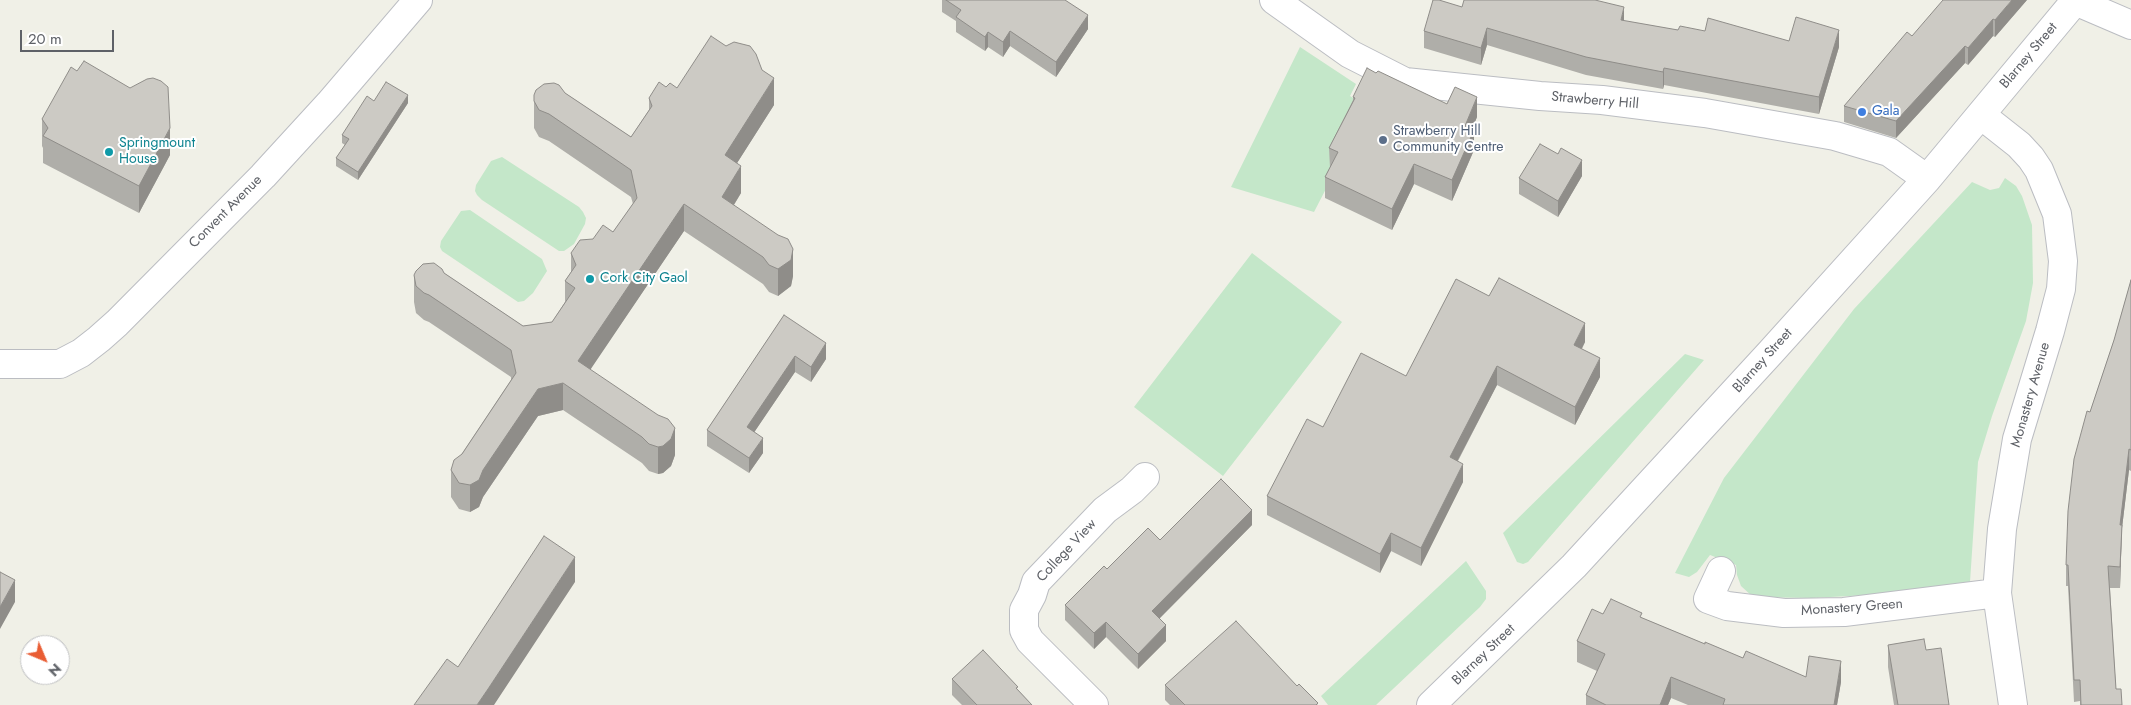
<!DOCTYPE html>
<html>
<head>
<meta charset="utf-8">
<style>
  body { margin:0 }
  #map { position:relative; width:2131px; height:705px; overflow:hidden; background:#f0f0e7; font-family:Jost,sans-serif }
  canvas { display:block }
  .north { position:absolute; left:20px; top:635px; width:50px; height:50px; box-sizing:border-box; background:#fff; border:1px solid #bfc0c2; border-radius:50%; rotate:135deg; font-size:14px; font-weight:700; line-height:20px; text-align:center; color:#5e6167 }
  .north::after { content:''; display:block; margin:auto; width:18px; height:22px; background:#e95d34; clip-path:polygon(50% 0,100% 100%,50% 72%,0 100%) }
  .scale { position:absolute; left:20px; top:30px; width:94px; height:22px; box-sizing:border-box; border:2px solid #5e6167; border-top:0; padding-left:6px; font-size:15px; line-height:18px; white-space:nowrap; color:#5e6167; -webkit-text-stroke:4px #fff; paint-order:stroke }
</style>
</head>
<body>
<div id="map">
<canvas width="2131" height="705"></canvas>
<div class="north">N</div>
<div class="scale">20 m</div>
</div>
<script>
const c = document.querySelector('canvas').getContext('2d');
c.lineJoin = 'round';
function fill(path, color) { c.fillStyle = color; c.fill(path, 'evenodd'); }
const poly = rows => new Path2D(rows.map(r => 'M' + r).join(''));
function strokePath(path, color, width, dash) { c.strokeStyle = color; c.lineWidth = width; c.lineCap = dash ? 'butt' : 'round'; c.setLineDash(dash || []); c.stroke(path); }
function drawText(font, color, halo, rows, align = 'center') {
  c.font = font + ' Jost,sans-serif'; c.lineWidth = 4; c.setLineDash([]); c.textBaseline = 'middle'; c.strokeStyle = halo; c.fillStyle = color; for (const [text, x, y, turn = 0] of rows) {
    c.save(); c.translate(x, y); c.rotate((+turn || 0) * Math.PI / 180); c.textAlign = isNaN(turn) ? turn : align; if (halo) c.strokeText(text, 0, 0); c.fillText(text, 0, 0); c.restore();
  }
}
const green = poly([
  [1300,47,1356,84,1350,96,1358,101,1360,123,1314,212,1231,187],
  [502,157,579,207,583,212,586,218,585,224,574,244,564,251,559,251,482,200,477,195,475,191,476,185,491,161],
  [2005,178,2016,186,2022,196,2032,225,2033,283,2026,321,1992,416,1978,462,1970,582,1868,595,1812,598,1753,597,1741,586,1737,575,1736,565,1710,555,1697,572,1689,577,1675,573,1724,478,1854,309,1972,182,1990,190,1999,188],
  [470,210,542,259,547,271,533,293,524,301,518,302,442,251,440,247,441,241,461,211],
  [1252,253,1342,322,1223,476,1134,407],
  [1685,354,1704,360,1528,562,1523,564,1517,562,1503,533],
  [1466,561,1486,591,1486,599,1480,607,1376,705,1328,705,1321,696]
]);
const minor = poly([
  [1274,0,1350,54,1405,82,1540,96,1602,100,1705,113,1835,136,1889,152,1927,179],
  [2075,1,2131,25],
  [1981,115,2019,145,2031,158,2039,170,2057,214,2063,261,2061,289,2050,331,2017,439,2002,529,1997,593,2013,705],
  [0,364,60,364,81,353,99,339,117,323,263,176,329,104,418,0],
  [1721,571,1708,599,1727,606,1784,613,1844,612,1997,593],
  [1094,705,1030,641,1024,630,1024,610,1032,595,1036,582,1105,510,1132,490,1145,477],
  [1431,705,1574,566,1770,353,1927,179,2076,0]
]);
const wall = poly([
  [942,0,1065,0,1088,29,1056,77,1010,46,1003,57,988,47,985,51,956,32,956,21,942,12],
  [2027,0,1995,37,1993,36,1968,65,1965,63,1896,138,1844,122,1844,106,1912,36],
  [1462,7,1624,21,1678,30,1705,31,1839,47,1819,114,1664,85,1663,89,1586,75,1487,45,1481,65,1424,48,1424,31],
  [666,87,677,88,774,105,737,163,741,193,734,205,793,276,791,286,778,296,769,292,763,284,684,231,590,369,675,455,671,466,663,473,658,474,649,471,642,463,563,410,538,416,483,497,479,507,470,512,459,509,451,497,451,470,511,380,511,377,429,322,424,320,416,313,414,302,414,275,444,273,523,326,552,322,565,302,565,281,571,272,571,253,593,239,613,232,633,204,631,197,549,141,539,137,534,128,534,101,565,93,631,137,649,110,649,98],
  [1353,97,1447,104,1477,117,1472,129,1474,150,1452,201,1414,184,1392,230,1325,198,1325,177,1330,168,1329,148,1353,100],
  [374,101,408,103,358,180,336,166,336,158,345,145,342,143,342,135],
  [42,119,170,155,139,213,43,163,43,148,42,146],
  [1558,154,1582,176,1558,217,1519,194,1519,178],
  [2131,280,2131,471,2129,470,2122,528,2120,588,2110,588,2116,689,2122,705,2080,705,2080,701,2074,702,2068,586,2066,586,2066,565,2090,412,2114,340],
  [1489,296,1585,342,1582,349,1600,377,1575,425,1497,385,1458,461,1463,482,1421,566,1391,551,1380,573,1267,515,1267,496,1323,427,1406,376],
  [784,315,826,359,811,382,795,372,754,432,763,453,749,473,707,446,707,430],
  [1252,525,1159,619,1166,641,1138,669,1106,637,1094,649,1065,620,1065,605,1107,569,1160,540],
  [1603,614,1642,618,1705,644,1743,658,1806,677,1841,682,1837,705,1688,705,1671,698,1668,705,1586,705,1586,695,1597,671,1577,662,1577,641],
  [1888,645,1926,650,1949,705,1894,705,1888,667],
  [952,679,1018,690,1032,705,962,705,952,695],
  [1165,685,1297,686,1318,705,1170,705,1165,700]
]);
const shadedWall = poly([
  [2012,0,2027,0,1995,37,1995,20],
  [1624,7,1624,24,1621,20],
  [1088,15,1088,29,1056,77,1056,62],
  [1993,19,1993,36,1968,65,1968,48],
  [1487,28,1487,45,1481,65,1481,48],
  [1839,30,1839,47,1819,114,1819,97],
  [1010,31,1010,46,1003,57,1003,42],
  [988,32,988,47,985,51,985,37],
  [1965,46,1965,63,1896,138,1896,121],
  [1664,68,1664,85,1663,89,1663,72],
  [774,78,774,105,725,182,725,155],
  [408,95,408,103,358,180,358,172],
  [1477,97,1477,117,1465,146,1465,126],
  [170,128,170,155,139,213,139,186],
  [1474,130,1474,150,1452,201,1452,180],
  [1582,160,1582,176,1558,217,1558,201],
  [1414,164,1414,184,1392,230,1392,209],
  [741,166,741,193,722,224,722,197],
  [684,204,684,231,578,388,578,361],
  [793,249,793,276,791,286,778,296,778,269],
  [1585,323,1585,342,1574,363,1574,345],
  [826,343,826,359,811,382,811,367],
  [795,356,795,372,747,443,747,427],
  [1600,358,1600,377,1575,425,1575,407],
  [1497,366,1497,385,1450,475,1450,457],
  [563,383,563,410,538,416,483,497,479,507,470,512,470,485,483,470,538,389],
  [675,428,675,455,671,466,663,473,658,474,658,447],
  [763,438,763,453,749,473,749,458],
  [2129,449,2129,470,2122,528,2120,588,2120,525],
  [1463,464,1463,482,1421,566,1421,548],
  [1252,510,1252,525,1152,626,1152,611],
  [1391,533,1391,551,1380,573,1380,554],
  [575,557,575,582,494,705,477,705],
  [15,580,15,602,0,629,0,607],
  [1106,622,1106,637,1094,649,1094,633],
  [1166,625,1166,641,1138,669,1138,654],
  [1841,661,1841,682,1837,705,1834,705],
  [1671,677,1671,698,1668,705,1660,705]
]);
const building = poly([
  [946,0,1065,0,1088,15,1056,62,1010,31,1003,42,988,32,985,37,956,17,961,10,946,0],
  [1433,0,1439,0,1462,7,1464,0,1595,0,1624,7,1621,20,1678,30,1680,26,1705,31,1708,18,1789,41,1796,17,1839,30,1819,97,1664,68,1663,72,1586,57,1487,28,1481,48,1424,31,1433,0],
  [1943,0,2012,0,1995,20,1993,19,1968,48,1965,46,1896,121,1844,106,1907,32,1912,36,1943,0],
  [711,36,726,46,734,42,750,46,756,54,762,70,774,78,725,155,741,166,722,197,778,235,788,239,793,249,791,260,778,269,769,265,763,257,684,204,578,361,658,415,668,419,675,428,671,439,663,446,658,447,649,444,642,437,563,383,538,389,483,470,479,480,470,485,459,483,451,470,454,460,462,454,516,373,511,350,429,295,424,293,416,286,414,275,416,271,423,264,434,263,442,269,444,273,523,326,552,322,575,288,565,281,576,265,571,253,580,240,593,239,603,225,613,232,637,198,631,170,549,114,539,110,534,101,534,95,536,90,544,84,554,83,559,85,565,93,631,137,652,106,649,98,659,82,666,87,670,83,677,88,711,36],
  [84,61,130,88,147,79,153,78,161,81,168,87,170,128,139,186,43,136,48,128,42,119,71,67,77,71,84,61],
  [1367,68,1376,73,1378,71,1447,104,1455,87,1477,97,1465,126,1474,130,1452,180,1414,164,1392,209,1325,177,1338,152,1329,148,1355,98,1353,97,1367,68],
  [386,82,408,95,358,172,336,158,349,139,342,135,367,96,374,101,386,82],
  [1540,144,1558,154,1561,148,1582,160,1558,201,1519,178,1540,144],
  [1499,278,1585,323,1574,345,1600,358,1575,407,1497,366,1450,457,1463,464,1421,548,1391,533,1380,554,1267,496,1307,419,1323,427,1361,353,1406,376,1456,279,1489,296,1499,278],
  [2131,280,2131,450,2129,449,2120,525,2122,525,2120,567,2108,566,2116,689,2121,689,2122,705,2081,705,2080,680,2074,680,2068,565,2066,565,2068,511,2074,459,2087,411,2090,412,2114,340,2131,280],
  [784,315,826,343,811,367,795,356,747,427,763,438,749,458,707,430,784,315],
  [1221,479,1252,510,1152,611,1166,625,1138,654,1106,622,1094,633,1065,605,1104,566,1107,569,1148,528,1160,540,1221,479],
  [544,536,575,557,488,689,477,705,414,705,447,659,458,667,544,536],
  [0,572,15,580,0,607,0,572],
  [1611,599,1642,613,1640,617,1705,644,1705,642,1743,658,1746,651,1806,677,1809,656,1841,661,1834,705,1723,705,1725,699,1671,677,1660,705,1606,705,1586,695,1605,654,1577,641,1592,609,1603,614,1611,599],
  [1236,621,1297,686,1299,684,1318,703,1316,705,1185,705,1165,685,1236,621],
  [1924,639,1926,650,1941,648,1949,705,1898,705,1888,645,1924,639],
  [983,650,1018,687,1016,688,1032,705,977,705,952,679,983,650]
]);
const markers = [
  [1862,112,5,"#3f7fe0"],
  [1383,140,5,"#5c6f8a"],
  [109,152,5,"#0f9aa8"],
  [590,279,5,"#0f9aa8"]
];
const streetNames = [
  ["Blarney Street",2029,56,-50],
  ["Strawberry Hill",1595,101,5],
  ["Convent Avenue",226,212,-45],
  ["Blarney Street",1763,361,-48],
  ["Monastery Avenue",2031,395,-74],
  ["College View",1067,551,-47],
  ["Monastery Green",1852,608,-4],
  ["Blarney Street",1484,655,-44]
];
const shopNames = [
  ["Gala",1872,112]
];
const serviceNames = [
  ["Strawberry Hill",1393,132],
  ["Community Centre",1393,148]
];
const cultureNames = [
  ["Springmount",119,144],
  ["House",119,160],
  ["Cork City Gaol",600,279]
];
fill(green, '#c4e7c9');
strokePath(minor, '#bbbdc2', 30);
strokePath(minor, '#fff', 28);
fill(wall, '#afaea9');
fill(shadedWall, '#8f8d89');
fill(building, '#cccac4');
strokePath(building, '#8f8d89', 1);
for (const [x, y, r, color] of markers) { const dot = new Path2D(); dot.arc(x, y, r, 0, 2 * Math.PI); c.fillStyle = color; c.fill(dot); strokePath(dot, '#fff', 2); }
drawText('14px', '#5e6167', '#fff', streetNames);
drawText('14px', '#366cbe', '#fff', shopNames, 'left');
drawText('14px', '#4e5e75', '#fff', serviceNames, 'left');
drawText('14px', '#0d838f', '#fff', cultureNames, 'left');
</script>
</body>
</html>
